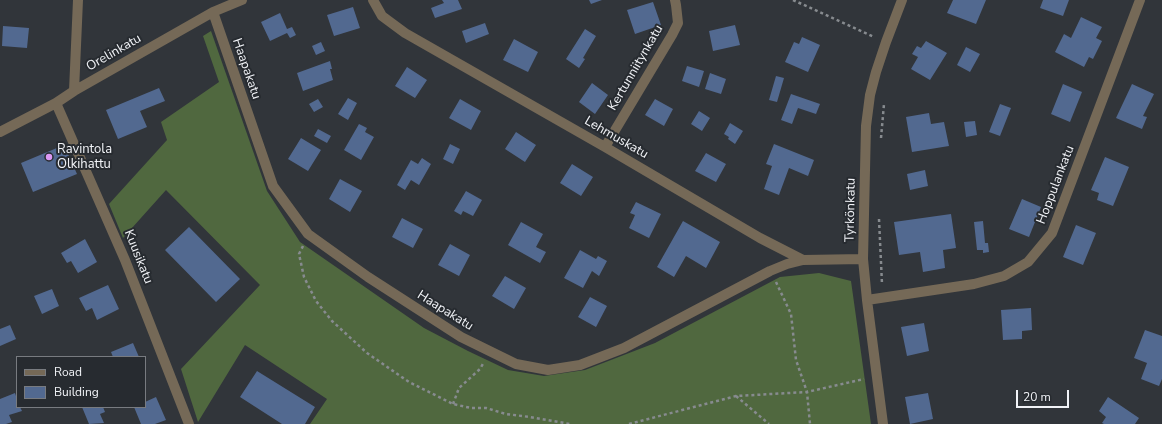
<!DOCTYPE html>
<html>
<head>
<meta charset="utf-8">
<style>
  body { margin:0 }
  #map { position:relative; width:1162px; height:424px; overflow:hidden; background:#31353a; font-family:"Nunito Sans",sans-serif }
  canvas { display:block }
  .legend { position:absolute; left:16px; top:356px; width:130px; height:52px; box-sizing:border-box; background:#272b30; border:1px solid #787b80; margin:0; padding:5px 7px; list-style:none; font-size:12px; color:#f1f3f7 }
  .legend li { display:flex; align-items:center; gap:8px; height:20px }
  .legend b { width:20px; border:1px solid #787b80 }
  .scale { position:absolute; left:1016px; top:390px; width:53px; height:18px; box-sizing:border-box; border:2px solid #f1f3f7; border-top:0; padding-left:5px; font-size:12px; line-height:14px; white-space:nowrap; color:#f1f3f7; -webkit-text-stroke:3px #272b30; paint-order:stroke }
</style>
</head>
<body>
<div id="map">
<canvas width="1162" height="424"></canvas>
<ul class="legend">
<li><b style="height:5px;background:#756957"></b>Road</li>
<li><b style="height:11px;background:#526990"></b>Building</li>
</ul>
<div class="scale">20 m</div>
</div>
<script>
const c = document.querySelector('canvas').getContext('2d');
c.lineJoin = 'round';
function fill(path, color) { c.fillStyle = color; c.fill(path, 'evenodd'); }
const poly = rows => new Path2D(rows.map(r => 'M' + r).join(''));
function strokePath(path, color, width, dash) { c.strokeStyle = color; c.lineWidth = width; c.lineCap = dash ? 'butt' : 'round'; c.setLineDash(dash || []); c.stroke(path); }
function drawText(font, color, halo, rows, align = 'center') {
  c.font = font + ' "Nunito Sans",sans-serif'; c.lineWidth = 4; c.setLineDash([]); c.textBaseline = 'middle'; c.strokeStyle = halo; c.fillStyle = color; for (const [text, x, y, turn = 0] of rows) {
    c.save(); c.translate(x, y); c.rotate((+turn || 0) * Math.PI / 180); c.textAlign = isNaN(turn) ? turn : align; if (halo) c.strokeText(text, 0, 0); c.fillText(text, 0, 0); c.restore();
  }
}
const forest = poly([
  [211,31,267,191,300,242,424,328,468,351,508,370,544,376,585,370,655,343,780,277,819,273,851,281,871,424,310,424,327,399,245,345,198,422,181,369,260,285,166,190,123,238,109,204,167,140,161,122,219,82,203,36]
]);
const building = poly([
  [442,0,458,0,462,9,435,18,431,8,444,3],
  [589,0,602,0,591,4],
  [953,0,986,0,976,24,947,13],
  [1043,0,1069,0,1063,16,1040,8],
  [653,2,661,25,635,34,627,10],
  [353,7,360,28,334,36,327,15],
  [280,13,287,29,292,27,296,35,290,38,287,33,270,41,261,22],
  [1081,17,1102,27,1096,38,1102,41,1093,59,1089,57,1084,67,1055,52,1064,34,1071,38],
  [485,23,489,34,466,43,462,31],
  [735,25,740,45,713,51,709,31],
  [3,26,29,28,27,48,2,46],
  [585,29,596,36,583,58,585,59,579,68,566,59],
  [802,37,820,45,808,72,785,62,794,42,799,44],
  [514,39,538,52,528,72,503,60],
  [926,41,947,53,930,80,911,69,918,57,912,54,917,46,921,48],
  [321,42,325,51,316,55,312,46],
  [966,47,980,54,970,72,957,65],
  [330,61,332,69,330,69,333,80,303,91,297,73],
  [687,66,704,71,699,87,682,81],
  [407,67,427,80,415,98,395,86],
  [710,73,726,79,721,94,705,89],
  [776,76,784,78,777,102,769,100],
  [592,83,608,95,595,114,579,102],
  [1063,84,1082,92,1070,122,1051,114],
  [1132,84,1154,94,1143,116,1147,117,1142,129,1116,118],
  [159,88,165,101,140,111,147,127,118,139,106,110],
  [791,94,820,104,816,114,798,108,792,124,781,120],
  [348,98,357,103,348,120,338,114],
  [318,99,323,107,314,112,309,104],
  [460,99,481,111,471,130,449,118],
  [655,99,673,109,664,126,645,115],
  [1000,104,1011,108,1000,136,989,132],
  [699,111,710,118,702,131,691,124],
  [929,113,931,124,944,122,949,146,912,152,906,117],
  [975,121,977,135,966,137,964,122],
  [730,123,743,131,735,144,728,139,729,137,724,134],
  [359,124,367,128,365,132,374,137,361,160,344,150],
  [318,129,331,136,327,143,314,136],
  [516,132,536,145,525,162,505,149],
  [301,138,321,150,308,171,288,159],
  [450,144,460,149,453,164,443,159],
  [774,144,814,160,808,176,789,168,779,195,764,189,772,166,766,164],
  [64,145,77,174,33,192,21,163],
  [706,153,726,164,716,182,695,171],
  [1105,157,1129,167,1113,206,1097,200,1099,193,1091,190],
  [422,158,431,164,419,185,411,180,405,190,397,185,411,160,418,164],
  [572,164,593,177,581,196,560,183],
  [925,170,928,186,910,190,907,174],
  [340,179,362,191,350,212,329,199],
  [466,191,482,200,473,216,463,211,461,215,454,211],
  [1022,199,1041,207,1029,237,1009,229],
  [636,202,661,214,649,238,629,228,635,215,630,213],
  [951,214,956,248,943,250,945,268,923,272,920,252,899,255,894,222],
  [402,218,423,229,413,248,392,237],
  [683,221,720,242,706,268,686,256,674,277,657,267],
  [983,221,985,243,988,243,989,252,983,253,983,250,977,250,974,222],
  [521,222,543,234,536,247,546,252,540,263,508,245],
  [1076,225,1096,233,1083,265,1063,257],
  [189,227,240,279,216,302,165,250],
  [85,239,97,262,78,273,71,261,67,263,61,253],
  [450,244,470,255,459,276,438,265],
  [580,250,596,259,598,256,607,261,599,276,592,271,583,288,564,278],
  [505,276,526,288,514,309,492,296],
  [108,285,119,309,97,320,92,308,86,311,79,298],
  [52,289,59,306,42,314,34,296],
  [590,297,607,306,596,327,578,317],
  [1031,308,1032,330,1022,331,1022,339,1003,340,1001,310],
  [924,323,929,351,907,356,901,327],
  [10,325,16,339,0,346,0,329],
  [1145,330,1162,336,1162,379,1159,386,1141,379,1147,363,1134,358],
  [133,343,139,357,113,357,111,352],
  [257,371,315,407,305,424,282,424,240,397],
  [15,393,17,399,17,407,20,407,22,411,9,415,12,422,6,424,0,424,0,399],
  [928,393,933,419,910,424,905,397],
  [156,397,166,420,155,424,141,424,134,407,145,407,145,402],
  [1108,397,1139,418,1135,424,1104,424,1102,423,1106,417,1099,411],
  [82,407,103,407,105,412,100,414,104,423,89,424]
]);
const path = poly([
  [793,0,874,37],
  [881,138,884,104],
  [879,219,882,284],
  [303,246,299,254,304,277,316,301,332,321,367,353,409,382,453,404,471,408,486,408,506,414,530,417,570,424],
  [776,282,791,314,796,360,807,392,810,424],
  [736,396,769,424],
  [453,404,459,388,480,369,484,362],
  [629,424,736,396,807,392,864,379]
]);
const minor = poly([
  [373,0,382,16,405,33,605,147,760,238,803,260,863,259],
  [213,12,273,186,308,234,368,277,461,337,516,364,548,370,580,365,624,348,770,271,787,264,803,260],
  [74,91,78,0],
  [56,103,125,260,189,424],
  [0,132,56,103,74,91,213,12,242,0],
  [605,147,672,35,678,23,676,5,675,0],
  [867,300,974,284,1004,276,1028,262,1052,233,1140,0],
  [883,424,867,300,863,259,866,126,870,95,876,72,886,42,902,0]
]);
const markers = [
  [49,157,4,"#dc99f5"]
];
const streetNames = [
  ["Orelinkatu",114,53,-30],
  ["Kertunniitynkatu",636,68,-60],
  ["Haapakatu",246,69,71],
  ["Lehmuskatu",616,138,30],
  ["Hoppulankatu",1056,185,-69],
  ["Tyrkönkatu",851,210,-89],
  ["Kuusikatu",138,257,68],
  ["Haapakatu",445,311,32]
];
const poiNames = [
  ["Ravintola",57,150],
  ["Olkihattu",57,165]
];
fill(forest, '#50683f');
fill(building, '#526990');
strokePath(path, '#878b8f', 2.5, [3, 3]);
strokePath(minor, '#756957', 10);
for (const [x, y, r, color] of markers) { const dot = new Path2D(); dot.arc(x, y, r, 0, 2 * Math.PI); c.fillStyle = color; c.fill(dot); strokePath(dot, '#272b30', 1.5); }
drawText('13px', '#f1f3f7', '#272b30', streetNames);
drawText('13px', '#f1f3f7', '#272b30', poiNames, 'left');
</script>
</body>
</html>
